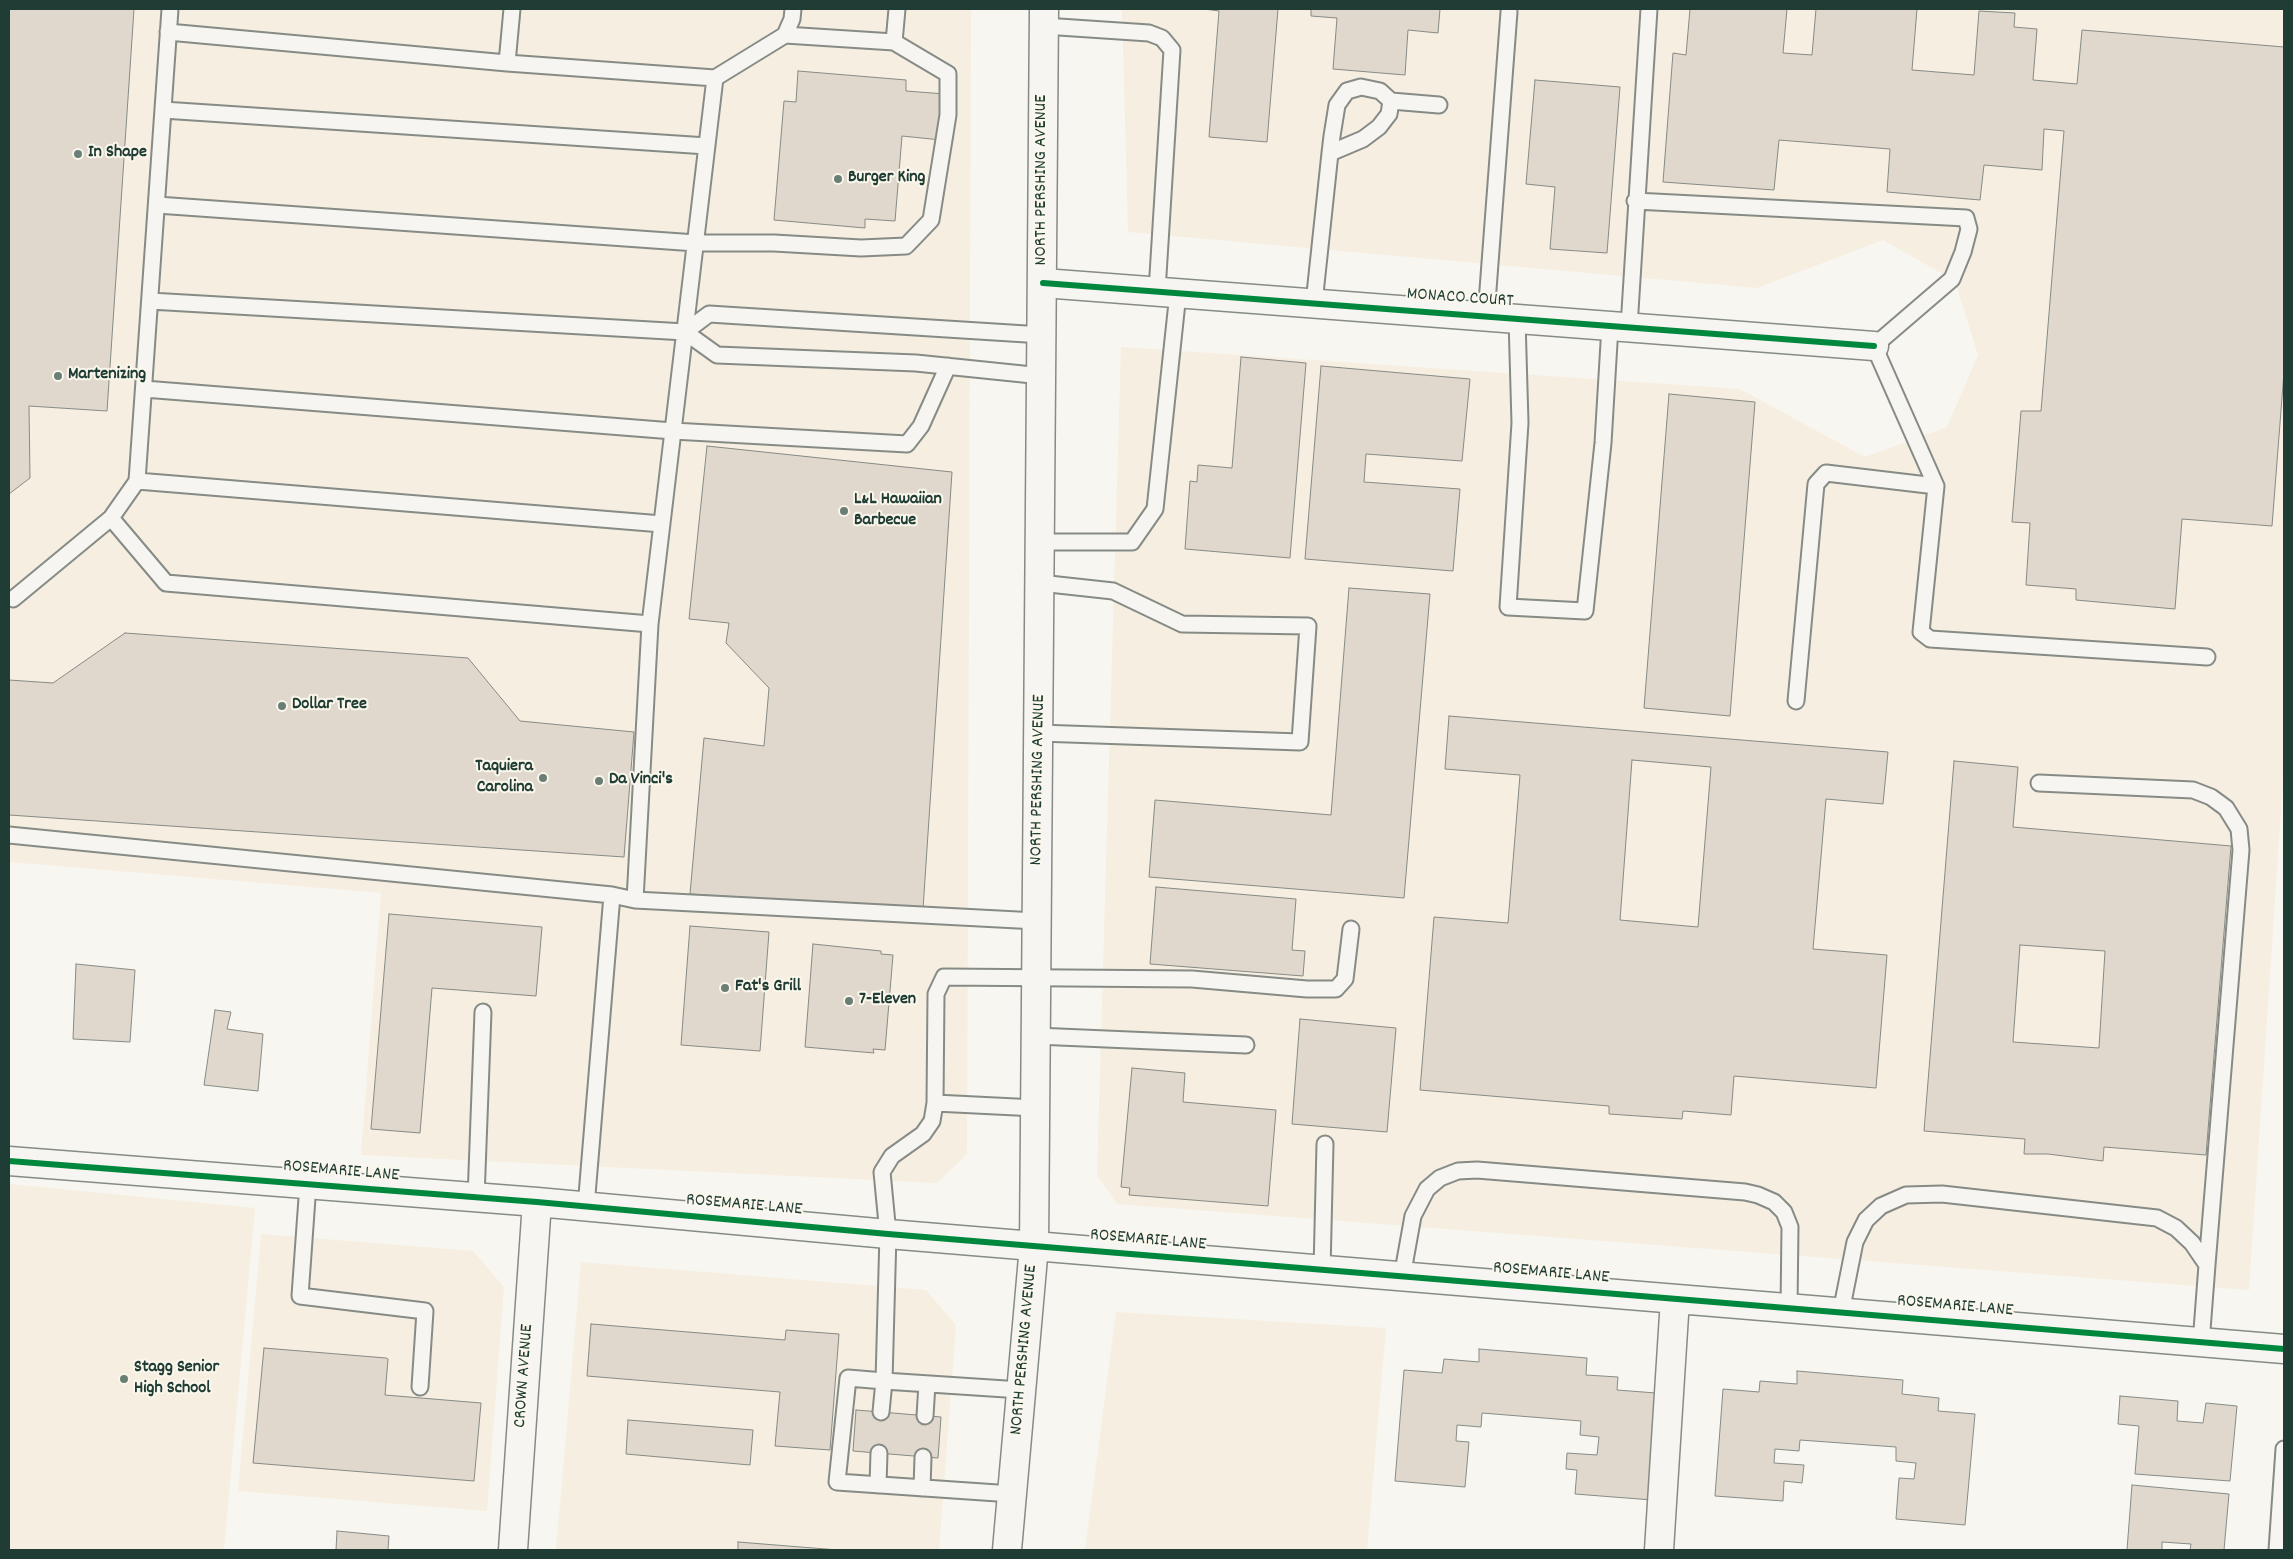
<!DOCTYPE html>
<html>
<head>
<meta charset="utf-8">
<style>
  body { margin:0 }
  #map { position:relative; width:2293px; height:1559px; overflow:hidden; background:#f8f6f0; font-family:Dekko,sans-serif }
  canvas { display:block }
  .frame { position:absolute; inset:0; border:10px solid #1f3d34; pointer-events:none }
</style>
</head>
<body>
<div id="map">
<canvas width="2293" height="1559"></canvas>
<div class="frame"></div>
</div>
<script>
const c = document.querySelector('canvas').getContext('2d');
c.lineJoin = 'round';
function fill(path, color) { c.fillStyle = color; c.fill(path, 'evenodd'); }
const poly = rows => new Path2D(rows.map(r => 'M' + r).join(''));
function strokePath(path, color, width, dash) { c.strokeStyle = color; c.lineWidth = width; c.lineCap = dash ? 'butt' : 'round'; c.setLineDash(dash || []); c.stroke(path); }
function drawText(font, color, halo, rows, align = 'center') {
  c.font = font + ' Dekko,sans-serif'; c.lineWidth = 4; c.setLineDash([]); c.textBaseline = 'middle'; c.strokeStyle = halo; c.fillStyle = color; for (const [text, x, y, turn = 0] of rows) {
    c.save(); c.translate(x, y); c.rotate((+turn || 0) * Math.PI / 180); c.textAlign = isNaN(turn) ? turn : align; if (halo) c.strokeText(text, 0, 0); c.fillText(text, 0, 0); c.restore();
  }
}
const built = poly([
  [9,9,971,9,967,1154,937,1183,361,1155,381,893,9,862],
  [1122,9,2284,9,2284,765,2249,1290,1117,1204,1097,1175,1121,347,1740,389,1865,457,1947,427,1978,355,1955,281,1883,240,1757,288,1128,232],
  [9,1184,255,1208,224,1550,9,1550],
  [261,1234,473,1251,504,1287,487,1511,238,1491],
  [581,1262,926,1290,956,1325,939,1550,556,1550],
  [1116,1312,1386,1328,1367,1550,1085,1550]
]);
const building = poly([
  [9,9,134,9,107,411,29,406,30,478,9,494,9,9],
  [1204,9,1278,9,1267,142,1209,137,1219,11,1204,9],
  [1311,9,1440,9,1438,33,1408,30,1405,75,1333,69,1337,18,1311,16,1311,9],
  [1690,9,1787,9,1783,53,1812,55,1816,9,1917,9,1912,70,1974,75,1979,11,2015,13,2014,27,2037,29,2033,80,2077,84,2082,30,2284,47,2284,372,2272,526,2182,519,2175,609,2076,600,2076,589,2026,585,2030,523,2012,522,2021,411,2041,411,2064,131,2044,129,2042,170,1984,165,1980,200,1887,192,1890,149,1779,140,1774,190,1663,182,1673,53,1686,55,1690,9],
  [798,71,906,80,906,91,945,94,941,140,902,136,895,221,865,219,865,228,774,220,784,101,796,102,798,71],
  [1535,80,1620,87,1607,253,1550,249,1555,187,1526,184,1535,80],
  [1241,357,1306,363,1290,558,1185,549,1190,481,1197,482,1198,465,1232,468,1241,357],
  [1321,366,1470,379,1462,461,1366,454,1364,482,1460,489,1453,571,1305,559,1321,366],
  [1669,394,1755,402,1730,716,1644,708,1669,394],
  [707,446,952,472,923,909,690,894,704,738,764,746,769,688,726,643,729,623,689,619,707,446],
  [1349,588,1430,594,1404,898,1149,877,1155,800,1331,815,1349,588],
  [125,633,468,658,520,721,634,732,624,857,9,815,9,680,53,683,125,633],
  [1449,716,1888,752,1883,804,1826,799,1813,949,1887,955,1876,1088,1734,1076,1731,1115,1683,1111,1682,1119,1609,1114,1609,1106,1420,1090,1434,917,1508,923,1520,775,1445,769,1449,716],
  [1632,760,1711,767,1698,927,1620,920,1632,760],
  [1954,761,2018,767,2013,827,2231,846,2206,1155,2104,1147,2103,1161,2048,1154,2024,1154,2025,1139,1924,1131,1954,761],
  [2020,945,2105,951,2099,1048,2013,1042,2020,945],
  [1156,887,1296,899,1292,950,1305,951,1303,976,1150,964,1156,887],
  [389,914,542,927,536,996,432,988,420,1133,371,1129,389,914],
  [690,926,769,932,760,1051,681,1045,690,926],
  [813,944,881,951,881,954,893,955,885,1050,873,1049,874,1053,805,1047,813,944],
  [76,964,135,970,130,1042,73,1039,76,964],
  [215,1010,231,1012,227,1029,263,1034,258,1091,204,1085,215,1010],
  [1300,1019,1396,1028,1387,1132,1292,1124,1300,1019],
  [1132,1068,1185,1073,1183,1102,1276,1110,1268,1206,1129,1195,1130,1188,1121,1187,1132,1068],
  [591,1324,785,1340,786,1330,839,1334,830,1450,775,1446,780,1392,587,1376,591,1324],
  [264,1348,386,1358,388,1359,385,1395,481,1403,474,1481,253,1463,264,1348],
  [1479,1349,1587,1358,1586,1375,1618,1377,1617,1390,1656,1393,1650,1463,1656,1463,1652,1500,1575,1494,1577,1470,1566,1469,1567,1453,1597,1455,1599,1437,1580,1435,1581,1421,1482,1413,1481,1427,1457,1425,1456,1441,1469,1442,1465,1487,1395,1481,1404,1370,1442,1373,1444,1359,1479,1362,1479,1349],
  [1797,1371,1903,1380,1902,1394,1939,1398,1938,1411,1975,1414,1965,1525,1896,1519,1899,1478,1914,1479,1916,1463,1896,1461,1896,1447,1800,1440,1799,1451,1775,1449,1774,1463,1804,1465,1802,1483,1784,1481,1783,1501,1715,1496,1723,1389,1759,1392,1760,1381,1797,1384,1797,1371],
  [2120,1396,2178,1401,2177,1421,2203,1423,2206,1403,2237,1406,2230,1481,2135,1474,2139,1426,2118,1424,2120,1396],
  [856,1410,941,1417,938,1458,853,1451,856,1410],
  [628,1420,753,1430,750,1465,626,1454,628,1420],
  [2132,1485,2229,1494,2224,1550,2190,1550,2191,1544,2162,1542,2162,1550,2127,1550,2132,1485],
  [337,1531,389,1536,388,1550,336,1550,337,1531],
  [738,1542,838,1550,738,1550,738,1542]
]);
const lane = poly([
  [1044,26,1149,33,1162,38,1172,50,1157,291],
  [785,35,894,42,897,9],
  [507,63,512,9],
  [715,78,785,35,792,19,793,9],
  [1391,101,1439,105],
  [163,110,707,146],
  [1635,201,1966,218,1969,229,1963,252,1952,279,1874,346,1936,486,1921,632,1930,639,2207,657],
  [157,205,696,243,774,243,861,248,906,246,931,220,948,115,948,74,894,42],
  [150,301,685,332,717,355,916,363,1042,376],
  [1314,303,1330,153,1332,136,1337,105,1347,91,1361,87,1380,91,1391,101,1389,114,1379,127,1363,139,1330,153],
  [1486,316,1509,12],
  [1517,319,1520,423,1508,607,1585,611,1603,443,1610,326],
  [1629,327,1649,9],
  [685,332,709,314,1042,335],
  [144,389,673,431,907,444,921,426,948,366],
  [137,481,662,524],
  [111,518,166,583,650,624,715,78,507,63,168,32],
  [1041,542,1132,542,1155,509,1178,293],
  [13,599,111,518,137,481,170,9],
  [650,624,635,900,1037,921],
  [1796,701,1816,484,1826,473,1936,486],
  [1039,733,1300,742,1308,626,1182,624,1113,591,1040,583],
  [2039,783,2193,790,2211,797,2226,808,2239,829,2241,850,2207,1265],
  [9,835,612,895],
  [1036,1036,1246,1045],
  [935,1103,1036,1108],
  [308,1184,300,1296,425,1311,420,1387],
  [476,1198,483,1012],
  [586,1207,612,895,635,900],
  [1322,1270,1325,1144],
  [1402,1277,1413,1216,1427,1189,1440,1178,1458,1171,1477,1170,1745,1192,1758,1195,1774,1202,1784,1212,1790,1227,1789,1308],
  [1841,1312,1855,1242,1866,1220,1881,1206,1906,1195,1942,1194,2157,1218,2176,1228,2192,1243,2207,1265,2201,1343],
  [1021,1390,884,1381,888,1234,882,1172,892,1156,923,1134,932,1121,935,1103,936,994,944,977,1192,979,1307,989,1336,989,1345,979,1351,929],
  [881,1412,884,1381,848,1378,837,1482,1012,1494],
  [925,1416,927,1384],
  [878,1485,879,1453],
  [922,1488,923,1457],
  [2277,1550,2284,1449]
]);
const street = poly([
  [1043,283,1874,346],
  [9,1161,537,1202,888,1234,2284,1349],
  [513,1550,537,1202],
  [1659,1550,1675,1299]
]);
const secondary = poly([
  [1007,1550,1034,1246,1044,9]
]);
const cycleway = poly([
  [1043,283,1874,346],
  [9,1161,537,1202,888,1234,2284,1349]
]);
const markers = [
  [78,154,5,"#6b7e76"],
  [838,179,5,"#6b7e76"],
  [58,376,5,"#6b7e76"],
  [844,511,5,"#6b7e76"],
  [282,706,5,"#6b7e76"],
  [543,778,5,"#6b7e76"],
  [599,781,5,"#6b7e76"],
  [725,988,5,"#6b7e76"],
  [849,1001,5,"#6b7e76"],
  [124,1379,5,"#6b7e76"]
];
const poiNames = [
  ["In Shape",88,154],
  ["Burger King",848,179],
  ["Martenizing",68,376],
  ["L&L Hawaiian",854,501],
  ["Barbecue",854,522],
  ["Dollar Tree",292,706],
  ["Taquiera",533,768,"right"],
  ["Carolina",533,789,"right"],
  ["Da Vinci's",609,781],
  ["Fat's Grill",735,988],
  ["7-Eleven",859,1001],
  ["Stagg Senior",134,1369],
  ["High School",134,1390]
];
const streetNames = [
  ["NORTH PERSHING AVENUE",1043,180,-90],
  ["MONACO COURT",1460,299,4],
  ["NORTH PERSHING AVENUE",1039,780,-89],
  ["ROSEMARIE LANE",341,1172,5],
  ["ROSEMARIE LANE",744,1206,5],
  ["ROSEMARIE LANE",1148,1241,5],
  ["ROSEMARIE LANE",1551,1274,5],
  ["ROSEMARIE LANE",1955,1307,5],
  ["NORTH PERSHING AVENUE",1025,1350,-85],
  ["CROWN AVENUE",525,1376,-86]
];
fill(built, '#f6eee0');
fill(building, '#e0d8cd');
strokePath(building, '#868b86', 1);
strokePath(lane, '#868b86', 19);
strokePath(street, '#868b86', 31);
strokePath(secondary, '#868b86', 31);
strokePath(lane, '#f6f5f1', 15);
strokePath(street, '#f6f5f1', 28);
strokePath(secondary, '#f6f5f1', 28);
strokePath(cycleway, '#00873e', 6);
for (const [x, y, r, color] of markers) { const dot = new Path2D(); dot.arc(x, y, r, 0, 2 * Math.PI); c.fillStyle = color; c.fill(dot); strokePath(dot, '#fbf7ec', 2); }
drawText('bold 18px', '#1f3d34', '#fbf7ec', poiNames, 'left');
drawText('18px', '#1f3d34', '#fbf7ec', streetNames);
</script>
</body>
</html>
